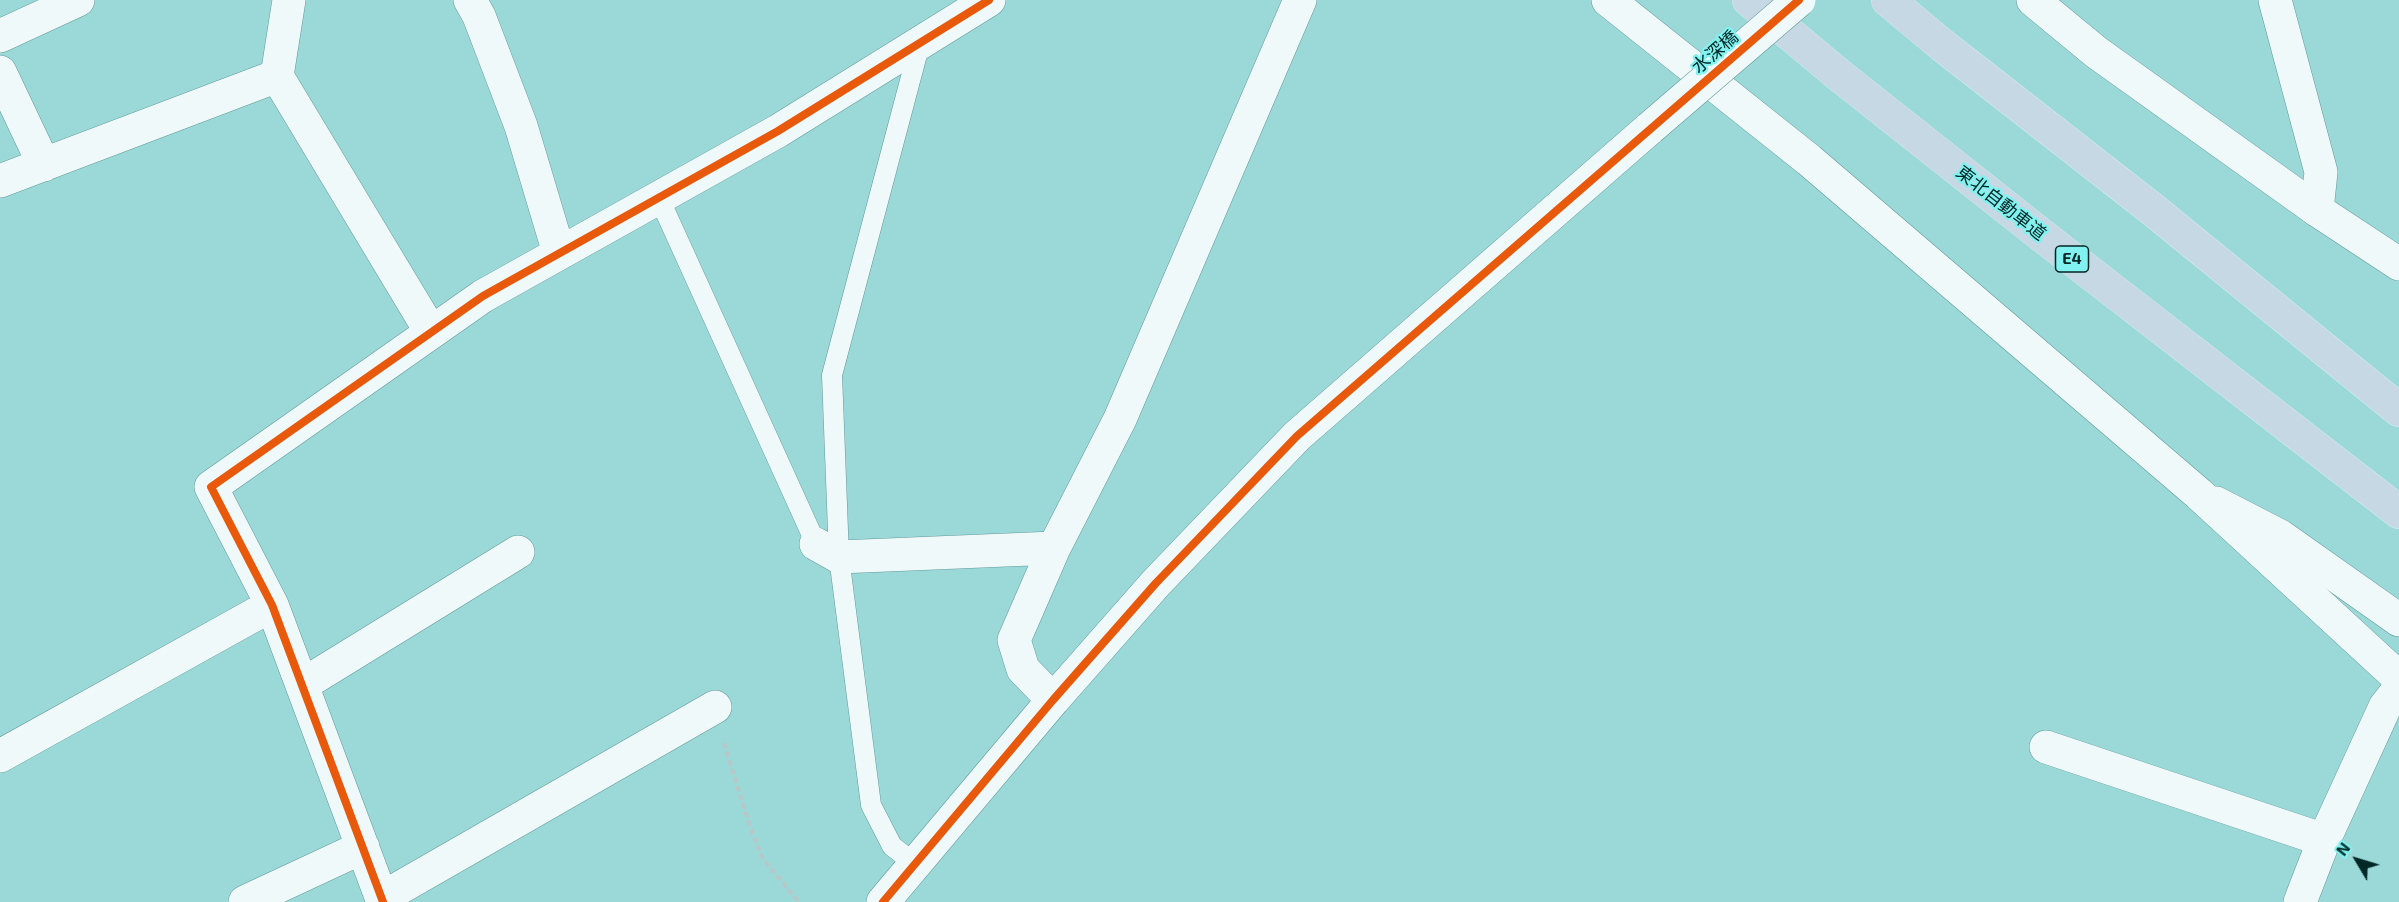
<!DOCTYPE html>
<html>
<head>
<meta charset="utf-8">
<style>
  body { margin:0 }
  #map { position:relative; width:2399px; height:902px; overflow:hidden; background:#9bd8d8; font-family:"Exo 2",sans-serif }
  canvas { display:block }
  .north { position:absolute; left:2327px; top:830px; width:60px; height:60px; -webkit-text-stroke:4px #81f2f0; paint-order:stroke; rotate:308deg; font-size:16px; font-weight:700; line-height:24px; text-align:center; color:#012726 }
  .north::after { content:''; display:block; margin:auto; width:21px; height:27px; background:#012726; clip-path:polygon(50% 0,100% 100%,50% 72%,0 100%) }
</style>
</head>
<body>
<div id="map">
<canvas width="2399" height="902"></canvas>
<div class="north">N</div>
</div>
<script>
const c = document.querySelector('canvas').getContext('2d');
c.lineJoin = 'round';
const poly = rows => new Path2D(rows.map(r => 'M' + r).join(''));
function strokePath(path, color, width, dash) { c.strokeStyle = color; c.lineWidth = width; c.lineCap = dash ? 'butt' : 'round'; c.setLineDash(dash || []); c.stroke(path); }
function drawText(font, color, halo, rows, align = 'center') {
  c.font = font + ' "Exo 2","Noto Sans JP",sans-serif'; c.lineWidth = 4.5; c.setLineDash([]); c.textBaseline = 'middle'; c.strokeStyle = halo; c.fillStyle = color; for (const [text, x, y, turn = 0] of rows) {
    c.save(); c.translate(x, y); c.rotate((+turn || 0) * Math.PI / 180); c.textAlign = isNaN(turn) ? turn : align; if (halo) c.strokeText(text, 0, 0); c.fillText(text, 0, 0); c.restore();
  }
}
const path = poly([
  [724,743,750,827,763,859,799,902]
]);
const lane = poly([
  [659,198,816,544],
  [915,864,892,846,871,805,839,557,832,375,920,43]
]);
const street = poly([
  [470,0,479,16,521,126,559,253],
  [2275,0,2321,172,2317,210],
  [0,36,78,0],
  [0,72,44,165],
  [277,76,289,0],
  [0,181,277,76,431,332],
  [2216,503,2280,536,2399,620],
  [816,544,839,557,1054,548],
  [302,685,518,552],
  [1053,700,1023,669,1014,640,1054,548,1120,419,1300,0],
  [2046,747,2324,840],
  [0,756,272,605],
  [382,898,715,707],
  [245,902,363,847],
  [383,902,272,605,211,487,483,296,778,131,989,0],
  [883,902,1053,700,1156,583,1297,436,1650,128],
  [2300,902,2324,840,2385,707,2399,689]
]);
const secondary = poly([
  [1608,0,1809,160,2199,494,2399,678],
  [2033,0,2096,52,2317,210,2399,264]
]);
const highway = poly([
  [1749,0,1839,75,2040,234,2399,512],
  [1888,0,1942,45,2152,209,2399,410]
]);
const streetBridge = poly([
  [1650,128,1799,0]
]);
const cycleway = poly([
  [383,902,272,605,211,487,483,296,778,131,989,0],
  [883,902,1053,700,1156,583,1297,436,1799,0]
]);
const shields = [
  [2072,259,33]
];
const shieldNames = [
  ["E4",2072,259]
];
const streetNames = [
  ["水深橋",1715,52,-41],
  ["東北自動車道",2001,203,38]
];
strokePath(lane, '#629a9a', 21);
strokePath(street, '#629a9a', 34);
strokePath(secondary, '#629a9a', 34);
strokePath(highway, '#d2eded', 34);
strokePath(path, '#b6c8c8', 4, [6, 3]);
strokePath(lane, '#f0f9f9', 20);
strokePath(street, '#f0f9f9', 33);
strokePath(secondary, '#f0f9f9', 33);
strokePath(highway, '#c6d8e3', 33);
strokePath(streetBridge, '#629a9a', 34, []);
strokePath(streetBridge, '#f0f9f9', 33);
strokePath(cycleway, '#e8590c', 8);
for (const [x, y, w] of shields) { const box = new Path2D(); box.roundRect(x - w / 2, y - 13, w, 26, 4.5); c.fillStyle = '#81f2f0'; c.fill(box); strokePath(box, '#012726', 1.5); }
drawText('bold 16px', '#012726', null, shieldNames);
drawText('18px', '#012726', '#81f2f0', streetNames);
</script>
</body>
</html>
